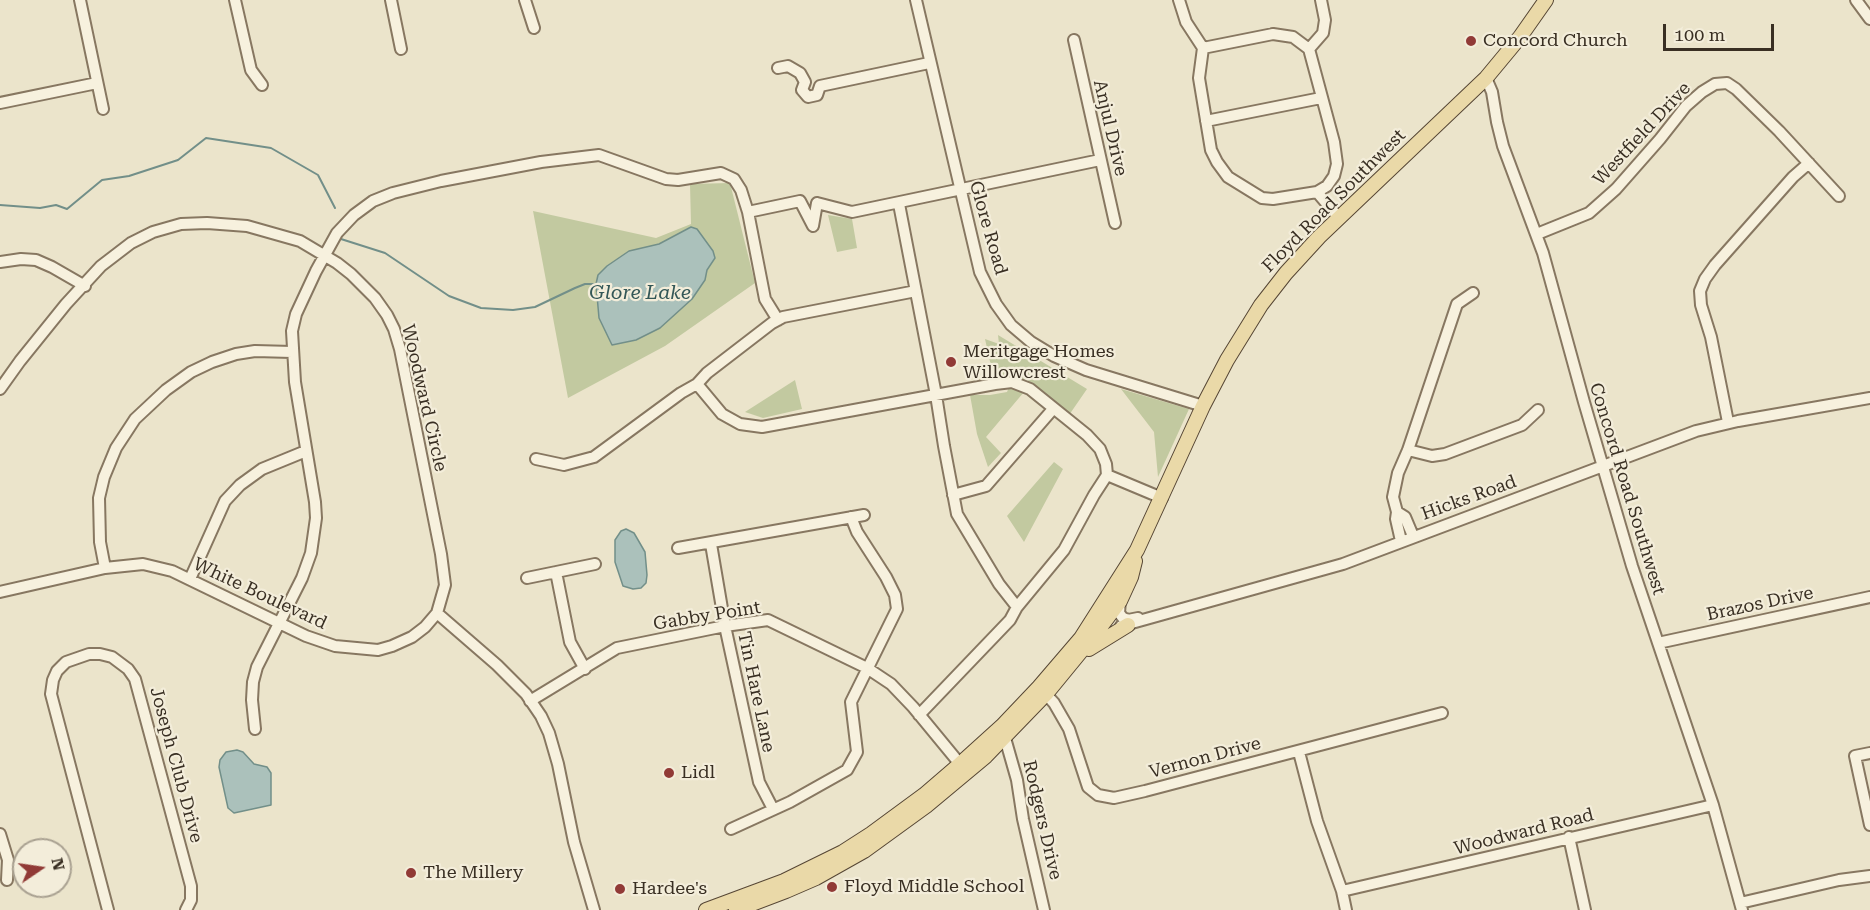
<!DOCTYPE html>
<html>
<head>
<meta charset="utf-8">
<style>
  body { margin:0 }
  #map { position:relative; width:1870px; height:910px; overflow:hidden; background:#ebe4cb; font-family:"Roboto Serif",serif }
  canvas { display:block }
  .north { position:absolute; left:12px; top:838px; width:60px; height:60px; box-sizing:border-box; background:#f3edda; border:2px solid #a9a191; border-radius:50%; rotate:77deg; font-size:16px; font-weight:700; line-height:24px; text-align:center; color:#392f23 }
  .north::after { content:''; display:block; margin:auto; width:21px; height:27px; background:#913a36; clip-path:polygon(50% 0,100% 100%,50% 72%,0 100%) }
  .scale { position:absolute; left:1663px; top:24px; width:111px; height:27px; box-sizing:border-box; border:3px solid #392f23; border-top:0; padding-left:8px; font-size:18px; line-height:21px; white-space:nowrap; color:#392f23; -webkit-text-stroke:4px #f3edda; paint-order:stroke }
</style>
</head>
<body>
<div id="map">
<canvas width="1870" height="910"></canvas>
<div class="north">N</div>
<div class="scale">100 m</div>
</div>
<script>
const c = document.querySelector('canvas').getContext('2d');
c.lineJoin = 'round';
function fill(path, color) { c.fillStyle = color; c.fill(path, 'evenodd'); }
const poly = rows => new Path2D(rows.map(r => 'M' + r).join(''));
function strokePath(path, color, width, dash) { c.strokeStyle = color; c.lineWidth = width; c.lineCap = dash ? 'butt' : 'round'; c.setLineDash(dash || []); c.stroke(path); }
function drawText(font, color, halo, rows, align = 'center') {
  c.font = font + ' "Roboto Serif",serif'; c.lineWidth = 4.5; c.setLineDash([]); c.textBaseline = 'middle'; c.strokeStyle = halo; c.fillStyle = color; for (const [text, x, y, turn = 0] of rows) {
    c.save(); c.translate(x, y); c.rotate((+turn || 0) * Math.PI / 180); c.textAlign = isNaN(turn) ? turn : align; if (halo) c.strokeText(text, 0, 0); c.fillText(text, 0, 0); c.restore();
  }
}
const green = poly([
  [730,183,755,283,665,346,568,398,533,211,656,238,691,224,690,184],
  [828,215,852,219,857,248,837,252],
  [998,335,1087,389,1067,418,1035,394,1007,381,995,384,985,339,999,344],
  [795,380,802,409,763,418,745,412],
  [1009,387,1024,392,986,437,1001,453,988,467,977,434,970,395,990,395,1007,392],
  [1121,389,1189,409,1158,477,1154,432],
  [1054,462,1063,469,1024,542,1007,516]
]);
const water = poly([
  [691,227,697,229,713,251,715,258,707,270,705,280,692,299,660,328,636,340,612,345,599,318,596,284,598,275,607,266,629,251,659,244,691,227],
  [626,529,634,533,645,552,647,575,646,583,641,588,633,589,623,586,615,562,615,540,621,531,626,529],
  [237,750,243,752,254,764,267,767,271,773,271,805,234,813,228,808,219,767,220,760,226,752,237,750]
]);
const stream = poly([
  [0,205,40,208,56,205,67,209,102,180,129,176,178,160,206,138,271,148,318,175,335,208],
  [341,239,385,253,449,296,481,308,513,310,535,307,575,288,585,284,596,284]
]);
const minor = poly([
  [80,0,103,109],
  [235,0,251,70,262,85],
  [391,0,401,49],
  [525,0,534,28],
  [916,0,980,272,996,304,1011,325,1031,342,1054,356,1086,370,1203,406],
  [1179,0,1186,22,1203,48],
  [1856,0,1870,19],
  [1273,34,1293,37,1309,49,1334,142,1337,164,1334,176,1327,186,1317,192,1273,199,1262,198,1228,177,1217,162,1211,150,1199,78,1203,48,1273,34],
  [1074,40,1115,223],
  [1309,49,1323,33,1325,20,1321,0],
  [778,68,788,66,800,73,805,82,802,90,808,97,817,95,820,86],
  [1486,78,1492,92,1497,122,1503,146,1543,253,1584,402,1632,566,1713,805,1742,910],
  [820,86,929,63],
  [0,103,97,83],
  [1206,121,1321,98],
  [1317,192,1339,218],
  [899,204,936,395,944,446,957,514,999,584,1017,607],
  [748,212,800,201,813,226,817,203,852,212,1100,160],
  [1537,234,1589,213,1616,189,1660,139,1686,106,1702,92,1715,84,1727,83,1736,89,1779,131,1839,196],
  [0,262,21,259,36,260,52,267,85,286],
  [697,384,722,414,740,424,762,427,995,384,1012,382,1030,389,1087,435,1100,449,1106,464,1107,475,1094,495,1064,550,1017,607,1010,620,919,715],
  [0,389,20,361,66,304,101,266,131,243,153,232,181,224,207,223,247,226,300,241,337,263,351,274,375,298,387,315,394,329,400,349,441,554,445,585,437,613,425,627,412,637,392,646,378,650,335,646,306,636,172,571,143,564,105,568,0,592],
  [1728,422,1711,337,1701,305,1700,291,1705,279,1715,265,1793,177,1809,163],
  [1408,450,1432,456,1445,454,1522,425,1538,410],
  [536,459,564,465,594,457,681,393,697,384,707,373,772,323,783,317,916,291],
  [1107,475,1162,498],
  [953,495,986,486,1053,409],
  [1397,512,1405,517,1413,536],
  [1401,541,1396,519,1397,512,1393,497,1398,473,1408,450,1457,304,1473,293],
  [711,544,725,626,759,782,773,809],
  [678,548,864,515],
  [105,568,100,542,99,498,104,477,116,448,135,419,166,390,191,372,212,362,236,354,255,351,292,352],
  [556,572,570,642,585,669],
  [527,578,595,564],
  [190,579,225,501,240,485,262,469,306,451],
  [1120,601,1119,613,1123,618,1128,620,1138,618],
  [437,613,497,665,526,694,541,716,549,733,558,764,574,842,594,910],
  [1121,626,1343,564,1696,431,1738,421,1870,398],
  [1658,643,1870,597],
  [1042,690,1054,703,1069,729,1088,787,1098,795,1114,798,1145,791,1442,713],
  [530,701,617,648,725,626,768,620,867,668,891,684,913,707,960,764],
  [255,729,252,700,253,682,257,667,302,578,311,553,316,518,315,502,295,382,292,331,296,314,316,271,337,233,354,215,373,201,393,193,441,181,541,162,599,155,666,179,678,180,721,173,734,179,741,190,748,212,765,299,778,320],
  [1005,738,1017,780,1023,819,1044,910],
  [1299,752,1317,821,1342,891,1346,910],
  [1870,753,1855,756,1870,825],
  [731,829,790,802,847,770,857,752,851,702,897,609,895,595,886,577,857,532,851,517],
  [0,834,8,860,7,880],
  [1569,837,1585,910],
  [1342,891,1713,805],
  [1740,903,1839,880,1870,876],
  [108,910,51,694,53,680,57,671,66,662,89,654,100,654,112,657,128,669,135,679,191,886,191,900,186,910]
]);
const major = poly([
  [1089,649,1128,625],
  [706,910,784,881,843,852,871,834,924,795,960,764,1002,726,1039,687,1081,638,1137,550,1203,406,1227,360,1261,305,1286,273,1319,237,1486,78,1520,37,1546,0],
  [736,910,786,891,816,878,864,851,926,806,986,756,1046,694,1096,633,1120,601,1131,577,1135,561]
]);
const markers = [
  [1471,41,6,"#913a36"],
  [951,362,6,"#913a36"],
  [669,773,6,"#913a36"],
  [411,873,6,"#913a36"],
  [832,887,6,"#913a36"],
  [620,889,6,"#913a36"]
];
const poiNames = [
  ["Concord Church",1483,41],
  ["Meritgage Homes",963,352],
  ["Willowcrest",963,373],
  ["Lidl",681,773],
  ["The Millery",423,873],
  ["Floyd Middle School",844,887],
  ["Hardee's",632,889]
];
const streetNames = [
  ["Anjul Drive",1110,128,77],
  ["Westfield Drive",1642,134,-47],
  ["Floyd Road Southwest",1334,201,-45],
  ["Glore Road",988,228,74],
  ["Woodward Circle",424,398,77],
  ["Concord Road Southwest",1627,489,73],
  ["Hicks Road",1469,498,-20],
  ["White Boulevard",260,594,25],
  ["Brazos Drive",1760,604,-12],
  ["Gabby Point",707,616,-9],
  ["Tin Hare Lane",756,692,78],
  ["Vernon Drive",1205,758,-15],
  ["Joseph Club Drive",176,765,75],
  ["Rodgers Drive",1042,820,77],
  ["Woodward Road",1524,832,-14]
];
const waterNames = [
  ["Glore Lake",640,293]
];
fill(green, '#c2c9a0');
fill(water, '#abc1bb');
strokePath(water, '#728f89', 1.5);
strokePath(stream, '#728f89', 2);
strokePath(minor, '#877761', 14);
strokePath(major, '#564634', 16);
strokePath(minor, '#f7f1de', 10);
strokePath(major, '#ead9a8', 14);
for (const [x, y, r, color] of markers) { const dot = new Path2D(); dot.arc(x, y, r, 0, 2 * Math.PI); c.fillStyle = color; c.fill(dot); strokePath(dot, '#f3edda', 2); }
drawText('18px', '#392f23', '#f3edda', poiNames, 'left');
drawText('18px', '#392f23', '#f3edda', streetNames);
drawText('italic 20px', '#335757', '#f3edda', waterNames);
</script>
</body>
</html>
